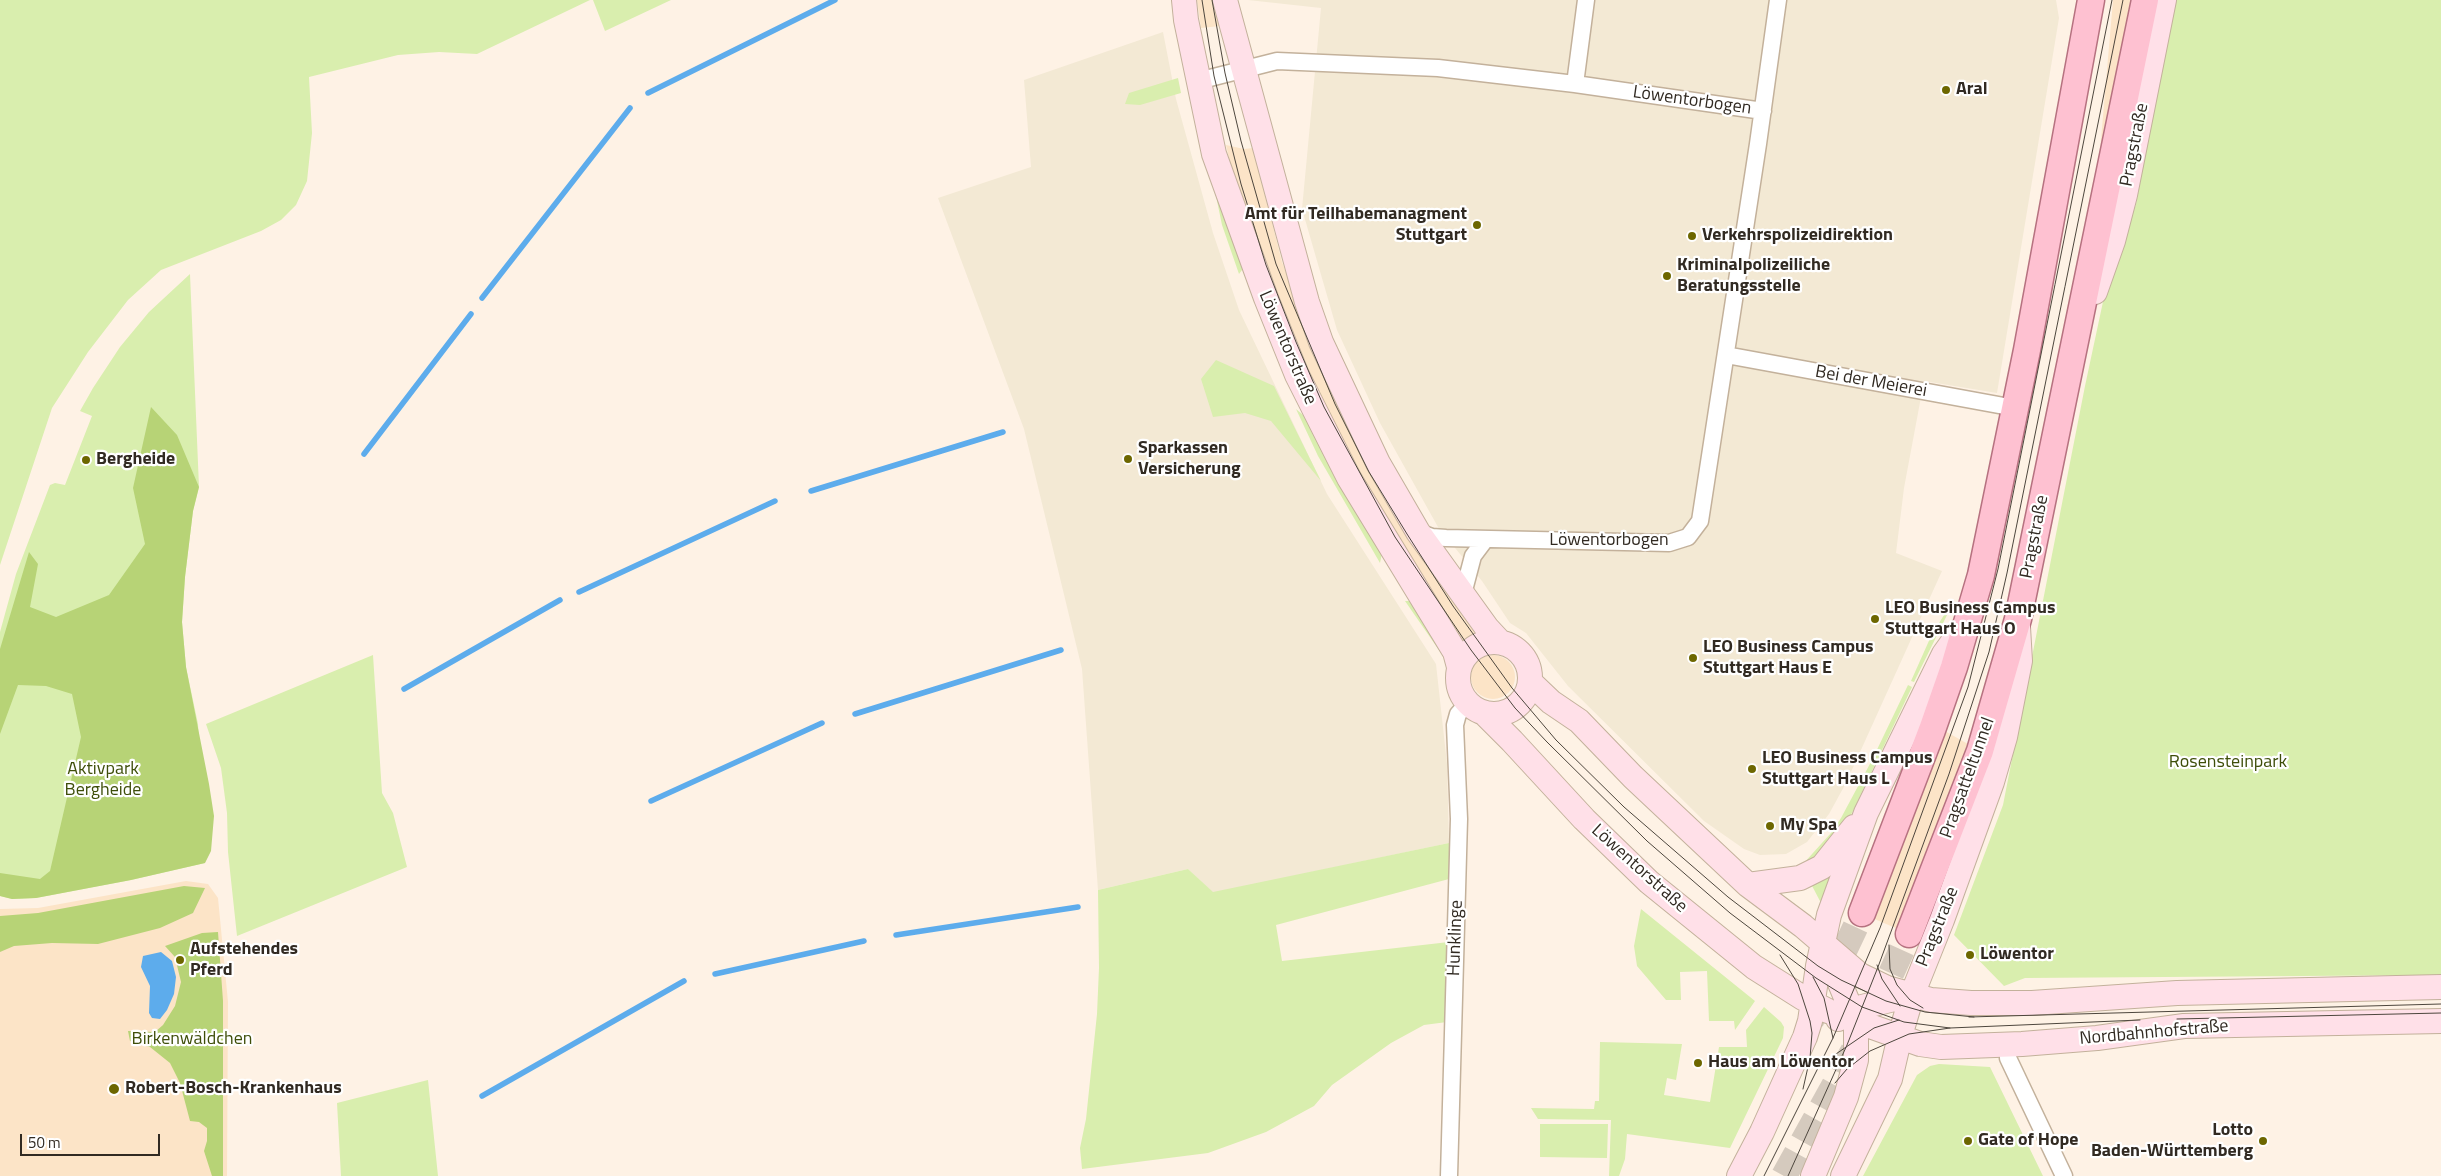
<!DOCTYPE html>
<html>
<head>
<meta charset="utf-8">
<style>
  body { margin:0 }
  #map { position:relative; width:2441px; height:1176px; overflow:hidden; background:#fef2e5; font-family:"Titillium Web",sans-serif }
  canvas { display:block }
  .scale { position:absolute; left:20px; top:1134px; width:140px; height:22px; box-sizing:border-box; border:2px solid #312a22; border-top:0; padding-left:6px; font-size:15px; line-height:18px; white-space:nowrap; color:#312a22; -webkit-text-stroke:4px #fff; paint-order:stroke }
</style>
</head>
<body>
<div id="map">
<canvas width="2441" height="1176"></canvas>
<div class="scale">50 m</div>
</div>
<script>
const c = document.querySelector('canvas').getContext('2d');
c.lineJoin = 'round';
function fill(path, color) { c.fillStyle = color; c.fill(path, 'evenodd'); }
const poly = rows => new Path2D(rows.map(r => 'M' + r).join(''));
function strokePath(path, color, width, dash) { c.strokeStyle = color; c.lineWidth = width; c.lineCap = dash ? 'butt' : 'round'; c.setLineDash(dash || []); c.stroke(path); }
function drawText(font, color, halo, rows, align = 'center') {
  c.font = font + ' "Titillium Web",sans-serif'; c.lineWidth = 4.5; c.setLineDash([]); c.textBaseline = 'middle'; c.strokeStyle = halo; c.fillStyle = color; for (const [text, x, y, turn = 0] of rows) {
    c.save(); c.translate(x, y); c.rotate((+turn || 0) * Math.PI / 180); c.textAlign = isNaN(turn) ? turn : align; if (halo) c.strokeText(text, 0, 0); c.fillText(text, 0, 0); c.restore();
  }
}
const commercial = poly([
  [1248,0,2056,0,2059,18,1997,393,1924,381,1904,488,1896,553,1942,571,1846,783,1829,814,1807,842,1786,854,1760,855,1744,849,1704,821,1568,686,1526,633,1510,623,1482,581,1438,527,1380,423,1337,330,1302,209,1321,8],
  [1163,32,1176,99,1213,233,1239,310,1327,494,1436,664,1447,764,1449,843,1213,893,1188,869,1098,890,1082,669,1024,429,938,198,1031,167,1024,80]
]);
const built = poly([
  [1197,0,1216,0,1220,26,1201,28],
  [2113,0,2132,0,2099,163],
  [1226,145,1244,149,1253,148,1282,262,1310,337,1484,635,1475,637,1460,649,1320,411,1224,160,1229,158],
  '1471 677a22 22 0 1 1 44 0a22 22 0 1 1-44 0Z',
  [1943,730,1968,744,1898,929,1872,918],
  [186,881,208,884,218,898,228,1002,227,1176,0,1176,0,909,38,908],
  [1793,1154,1800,1157,1792,1176,1783,1176]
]);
const green = poly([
  [0,0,590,0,477,54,439,52,398,55,309,77,312,133,307,181,296,205,281,220,261,231,161,270,128,300,88,352,52,408,0,565],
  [593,0,671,0,605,31],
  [2175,0,2441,0,2441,975,2025,978,2004,986,1954,935,2003,805,2085,386,2104,297,2136,204],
  [1178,78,1181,93,1140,105,1125,104,1129,93],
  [1218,193,1245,266,1239,274,1222,225,1216,196],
  [190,274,199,487,193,511,185,577,182,622,186,667,198,724,205,863,131,880,36,898,12,899,0,896,0,632,16,574,50,485,55,483,65,485,92,416,80,411,93,388,120,347,149,312],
  [1216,360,1274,386,1321,481,1271,421,1245,413,1213,417,1201,379],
  [1296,409,1309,420,1382,553,1380,563,1318,456],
  [1405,601,1415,601,1441,638,1449,668,1443,656],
  [1946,612,1948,613,1914,682,1911,681,1932,634],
  [373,655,382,793,393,813,407,867,237,936,228,852,227,813,221,768,206,724],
  [1908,685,1912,687,1852,813,1821,856,1803,864,1831,833,1841,818,1872,760],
  [1449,843,1449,879,1276,925,1282,961,1449,942,1447,1022,1424,1025,1391,1043,1332,1085,1314,1106,1266,1132,1208,1153,1082,1169,1080,1148,1086,1119,1097,1014,1099,968,1098,890,1188,869,1213,892],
  [1835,863,1821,903,1809,880],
  [1641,909,1755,1001,1735,1030,1734,1021,1709,1021,1707,971,1680,972,1681,1000,1666,1000,1637,966,1634,946],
  [1764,1007,1781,1022,1784,1027,1783,1038,1730,1148,1627,1134,1625,1159,1619,1176,1609,1176,1611,1120,1538,1119,1531,1108,1594,1109,1595,1101,1599,1101,1600,1042,1682,1044,1676,1080,1667,1078,1664,1095,1710,1102,1719,1047,1747,1047,1746,1030],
  [1939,1064,1990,1067,2043,1176,1863,1176,1917,1075,1930,1066],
  [428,1080,438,1176,341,1176,337,1103],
  [1540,1124,1608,1124,1607,1158,1540,1157]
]);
const forest = poly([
  [151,407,177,435,199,487,193,511,185,577,182,622,186,667,209,784,214,816,211,851,205,863,131,880,36,898,12,899,0,896,0,873,40,879,50,871,81,737,72,694,46,686,18,685,0,734,0,649,29,552,38,564,30,607,56,617,109,595,145,544,133,488],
  [184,886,205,888,193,913,160,928,98,944,52,943,14,946,0,952,0,916,38,913],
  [218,932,223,1001,223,1176,212,1176,204,1151,207,1141,207,1128,199,1122,190,1121,180,1083,170,1063,150,1047,130,1041,128,1031,155,1032,163,1025,175,1006,181,982,175,957,165,946,202,933]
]);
const water = poly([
  [161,952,172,961,176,977,174,994,167,1010,160,1019,152,1018,149,1013,150,986,141,967,143,956]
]);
const stream = poly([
  [648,93,835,0],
  [482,298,630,108],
  [364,454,471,314],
  [811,491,1003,432],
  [579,592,775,501],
  [404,689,560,600],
  [855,714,1061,650],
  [651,801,822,723],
  [896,935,1078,907],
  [715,974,864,941],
  [482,1096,684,981]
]);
const primaryTunnel = poly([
  [1875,1009,1909,934],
  [1811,1021,1862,913],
  [1784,1176,1856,1046]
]);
const street = poly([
  [1198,81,1277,61,1438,68,1575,84,1763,111],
  [1575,84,1586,0],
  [1726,355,2015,408],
  [1418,532,1432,537,1446,538,1669,543,1688,537,1700,521,1758,144,1778,0],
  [1463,594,1473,556,1485,540],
  [2008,1044,2008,1058,2064,1176],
  [1449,1176,1459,819,1455,725,1458,714,1467,704]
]);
const secondary = poly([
  [1184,0,1186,20,1214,154,1266,298,1297,375,1349,478,1455,652,1459,667],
  [1225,0,1307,302,1321,342,1378,463,1418,532,1487,628,1500,642],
  [2095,292,2113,241,2125,195,2164,0],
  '1458 678a36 36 0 1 1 72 0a36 36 0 1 1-72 0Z',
  [1530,682,1551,702,1579,721,1633,777,1748,885,1803,926,1860,975,1887,988,1931,1000,1971,1003,2032,1003,2177,993,2441,987],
  [1484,713,1512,741,1584,819,1649,882,1754,967,1803,998,1828,1011,1920,1044,1941,1047,2022,1044,2097,1038,2184,1026,2441,1021],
  [1748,885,1800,878,1822,867,1854,827],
  [1838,1019,1862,1007,1910,995],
  [1739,1176,1762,1132,1805,1037,1810,1021,1818,966,1829,915,1866,813,1944,654,1962,629],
  [1813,1176,1846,1097,1856,1060,1856,1022,1828,954],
  [1843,1176,1890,1079,1900,1036,1912,995,1942,920,1992,782,2005,737,2020,661,2018,627]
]);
const primary = poly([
  [1862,913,1932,730,1954,667,1981,575,2027,350,2091,0],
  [1909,934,1980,751,2018,619,2145,0]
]);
const tram = poly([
  [1202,0,1214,76,1241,184,1266,265,1296,342,1324,407,1395,537,1471,650,1515,708,1547,742,1647,841,1730,913,1816,978,1862,1007,1904,1022,1950,1028],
  [1212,0,1225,73,1241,141,1276,264,1335,404,1369,472,1407,534,1453,606,1512,688,1556,740,1624,807,1728,897,1818,966,1841,980,1886,1001,1925,1012,1974,1017],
  [1889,945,1890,969,1897,985,1910,1000,1923,1008],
  [1780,955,1798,984,1810,1021,1812,1033,1810,1058,1803,1089],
  [1877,965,1882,979,1900,1006],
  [1813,977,1824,998,1833,1038],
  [1969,1017,2441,1004],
  [2177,1019,2441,1013],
  [1825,1067,1833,1056,1874,1028,1899,1020],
  [1835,1083,1847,1069,1870,1051,1909,1034,1950,1028,2140,1020],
  [1764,1176,1833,1038,1880,928,1968,687,1998,569,2112,0],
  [1788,1176,1847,1045,1878,967,1949,774,1989,652,2007,573,2123,0]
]);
const markers = [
  [1946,90,5,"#6d6700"],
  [1477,225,5,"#6d6700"],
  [1692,236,5,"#6d6700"],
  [1667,276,5,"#6d6700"],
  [1128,459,5,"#6d6700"],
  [86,460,5,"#6d6700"],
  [1875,619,5,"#6d6700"],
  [1693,658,5,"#6d6700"],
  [1752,769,5,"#6d6700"],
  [1770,826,5,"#6d6700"],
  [1970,955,5,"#6d6700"],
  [180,960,5,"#6d6700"],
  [1698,1063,5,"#6d6700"],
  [114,1089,6,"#6d6700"],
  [1968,1141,5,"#6d6700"],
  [2263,1141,5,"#6d6700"]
];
const poiNames = [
  ["Aral",1956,90],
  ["Amt für Teilhabemanagment",1467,215,"right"],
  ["Stuttgart",1467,236,"right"],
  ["Verkehrspolizeidirektion",1702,236],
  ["Kriminalpolizeiliche",1677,266],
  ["Beratungsstelle",1677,287],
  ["Sparkassen",1138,449],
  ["Versicherung",1138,470],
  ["Bergheide",96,460],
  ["LEO Business Campus",1885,609],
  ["Stuttgart Haus O",1885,630],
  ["LEO Business Campus",1703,648],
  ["Stuttgart Haus E",1703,669],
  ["LEO Business Campus",1762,759],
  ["Stuttgart Haus L",1762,780],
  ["My Spa",1780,826],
  ["Aufstehendes",190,950],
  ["Pferd",190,971],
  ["Löwentor",1980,955],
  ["Haus am Löwentor",1708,1063],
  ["Robert-Bosch-Krankenhaus",125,1089],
  ["Lotto",2253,1131,"right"],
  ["Baden-Württemberg",2253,1152,"right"],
  ["Gate of Hope",1978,1141]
];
const streetNames = [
  ["Löwentorbogen",1692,101,8],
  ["Pragstraße",2135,145,-79],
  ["Löwentorstraße",1287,348,67],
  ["Bei der Meierei",1871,382,10],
  ["Pragstraße",2035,537,-79],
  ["Löwentorbogen",1609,541],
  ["Pragsatteltunnel",1968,778,-70],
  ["Löwentorstraße",1639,869,42],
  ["Pragstraße",1938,927,-68],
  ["Hunklinge",1456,938,-88],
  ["Nordbahnhofstraße",2154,1033,-5]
];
const parkNames = [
  ["Rosensteinpark",2228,763],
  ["Aktivpark",103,770],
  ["Bergheide",103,791],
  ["Birkenwäldchen",192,1040]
];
fill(commercial, '#f3e9d4');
fill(built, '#fce4c7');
fill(green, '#d9eeae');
fill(forest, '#b7d376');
fill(water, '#5dacec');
strokePath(stream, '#5dacec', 5.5);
strokePath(primaryTunnel, '#d5cabe', 26, [26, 13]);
strokePath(street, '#c3b19b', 19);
strokePath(secondary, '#c3b19b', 26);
strokePath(primary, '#b67280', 29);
strokePath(street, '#fff', 16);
strokePath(secondary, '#ffe0e8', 24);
strokePath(primary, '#fec1d1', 26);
strokePath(tram, '#4d463d', 1);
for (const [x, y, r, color] of markers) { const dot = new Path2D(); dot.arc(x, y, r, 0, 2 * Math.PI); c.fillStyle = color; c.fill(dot); strokePath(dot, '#fff', 2); }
drawText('bold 18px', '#312a22', '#fff', poiNames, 'left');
drawText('18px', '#312a22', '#fff', streetNames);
drawText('18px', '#3e4e09', '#fff', parkNames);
</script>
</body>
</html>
